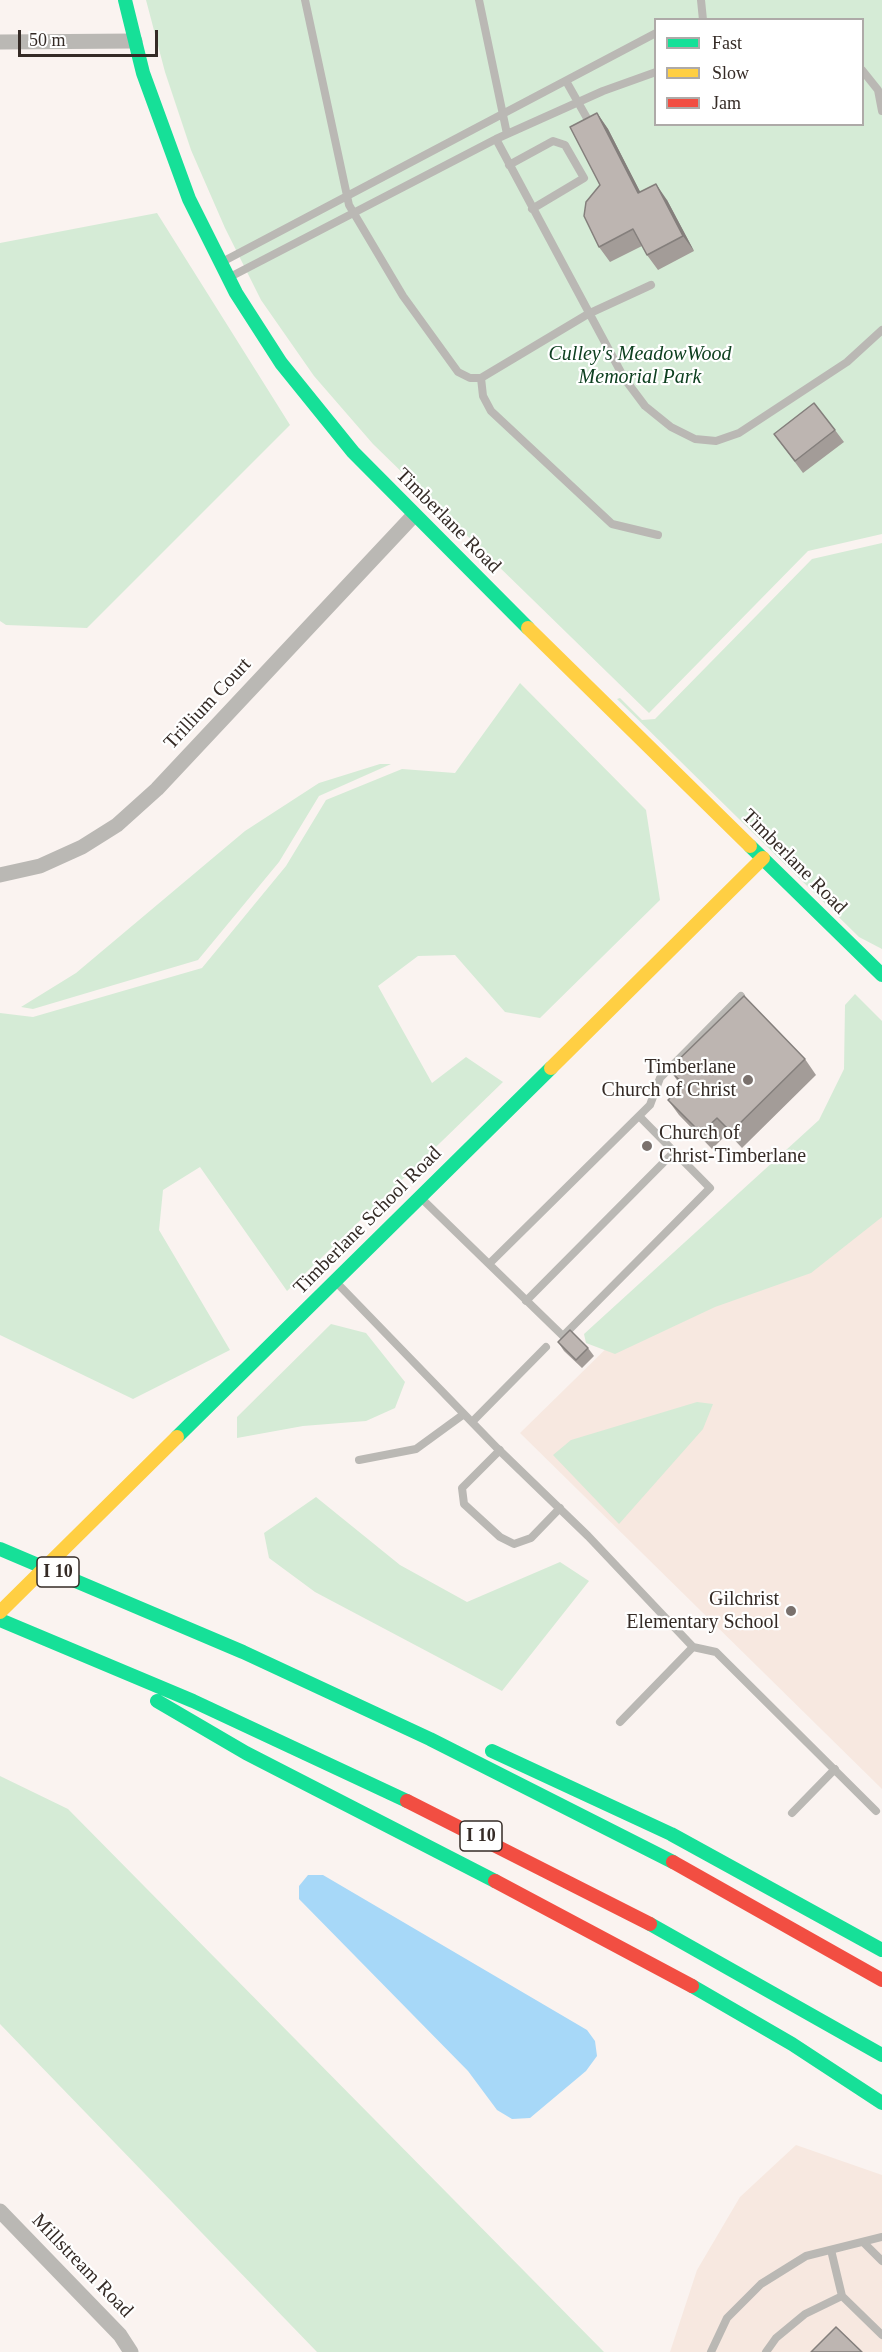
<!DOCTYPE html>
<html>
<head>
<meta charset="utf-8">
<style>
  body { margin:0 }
  #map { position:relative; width:882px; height:2352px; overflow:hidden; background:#faf3f0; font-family:"Times New Roman",serif }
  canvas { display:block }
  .legend { position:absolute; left:654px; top:18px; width:210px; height:108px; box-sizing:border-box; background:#fff; border:2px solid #aeaaa8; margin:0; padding:8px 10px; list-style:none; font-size:18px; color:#352b26 }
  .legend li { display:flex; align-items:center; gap:12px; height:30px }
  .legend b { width:30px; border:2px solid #aeaaa8 }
  .scale { position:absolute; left:18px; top:30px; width:140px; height:27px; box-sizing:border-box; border:3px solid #352b26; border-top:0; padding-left:8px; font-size:18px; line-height:21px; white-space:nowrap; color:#352b26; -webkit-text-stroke:4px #fff; paint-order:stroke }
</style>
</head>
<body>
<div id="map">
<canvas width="882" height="2352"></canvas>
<ul class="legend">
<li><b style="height:8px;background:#16e098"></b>Fast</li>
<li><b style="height:8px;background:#ffcf43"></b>Slow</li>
<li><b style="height:8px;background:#f24e42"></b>Jam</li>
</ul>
<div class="scale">50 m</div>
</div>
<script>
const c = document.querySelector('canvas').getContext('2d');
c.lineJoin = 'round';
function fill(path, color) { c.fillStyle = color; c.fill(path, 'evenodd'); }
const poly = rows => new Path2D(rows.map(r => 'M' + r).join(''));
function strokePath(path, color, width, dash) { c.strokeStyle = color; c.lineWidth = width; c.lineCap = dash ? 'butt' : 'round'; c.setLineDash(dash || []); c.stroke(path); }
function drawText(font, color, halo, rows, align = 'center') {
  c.font = font + ' "Times New Roman",serif'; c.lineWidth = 4.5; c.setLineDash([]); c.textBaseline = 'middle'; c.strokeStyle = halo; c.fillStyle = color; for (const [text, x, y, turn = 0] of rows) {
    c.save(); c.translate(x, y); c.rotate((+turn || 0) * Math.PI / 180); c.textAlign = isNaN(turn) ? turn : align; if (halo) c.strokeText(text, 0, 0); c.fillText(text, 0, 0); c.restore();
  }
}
const built = poly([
  [882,1078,882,1789,520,1433],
  [796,2145,882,2175,882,2352,670,2352,697,2270,740,2197]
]);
const green = poly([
  [146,0,882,0,882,534,808,551,649,713,373,444,314,376,261,300,225,228,191,150,165,72],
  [656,20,862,20,862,124,656,124],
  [157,213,290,425,87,628,6,625,0,621,0,243],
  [882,543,882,949,859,937,617,699,620,698,642,720,655,719,812,559],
  [520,683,646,810,660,900,540,1018,505,1012,455,955,418,956,378,986,432,1083,466,1057,503,1082,287,1291,200,1167,163,1190,159,1230,230,1350,133,1399,0,1335,0,1013,33,1017,202,968,286,866,326,800,402,769,455,773],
  [380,764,391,764,319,796,279,862,198,960,33,1009,21,1007,76,973,245,831,319,783],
  [855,994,882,1021,882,1217,811,1273,715,1307,615,1354,586,1343,584,1334,819,1120,844,1069,845,1005],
  [331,1324,366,1333,405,1382,395,1408,366,1421,303,1426,237,1438,237,1417],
  [697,1402,713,1404,703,1429,619,1524,553,1455,571,1440],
  [316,1497,400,1565,467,1602,560,1562,589,1581,502,1691,315,1592,269,1558,264,1533],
  [0,1776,68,1809,604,2352,317,2352,0,2024]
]);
const water = poly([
  [308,1875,323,1875,587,2030,595,2041,597,2056,586,2071,530,2118,512,2119,497,2110,468,2071,299,1899,299,1886]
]);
const lane = poly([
  [305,0,349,205,403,296,458,372,470,378,481,378,588,314,651,285],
  [479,0,507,134],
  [701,0,703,20],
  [862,70,878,90,882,111],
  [566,81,592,127],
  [496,139,624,378,645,406,671,427,695,439,716,441,739,433,847,362,882,330],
  [509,165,553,141,565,145,584,178,532,209],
  [222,262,656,33],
  [230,277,496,139,603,91,656,72],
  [481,378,483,396,491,411,612,524,658,535],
  [421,1198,563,1336,710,1188,639,1116],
  [489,1264,650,1105,660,1078,741,996],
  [336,1282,497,1448,588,1536,693,1647,716,1652,876,1811],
  [526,1301,674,1152],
  [472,1422,546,1347],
  [500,1450,462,1488,464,1504,500,1537,514,1544,531,1538,560,1508],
  [359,1460,416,1449,464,1414],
  [620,1722,693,1647],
  [792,1813,835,1769],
  [863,2242,882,2261],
  [831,2250,842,2296],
  [711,2352,727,2318,761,2284,806,2256,882,2237],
  [766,2352,776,2338,805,2314,842,2296,882,2335]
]);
const street = poly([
  [0,42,135,41],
  [0,875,40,866,82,847,117,825,157,789,414,515],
  [0,2211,120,2335,131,2352]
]);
const fast = poly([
  [125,0,143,73,189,199,236,293,281,363,353,452,528,628],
  [750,846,882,975],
  [177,1437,551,1068],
  [0,1549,243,1652,430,1739,673,1862],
  [0,1620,193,1701,407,1801],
  [157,1701,246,1753,495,1881],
  [492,1751,671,1834,882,1950],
  [650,1924,882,2055],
  [692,1986,792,2044,882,2103]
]);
const slow = poly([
  [528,628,750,846],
  [551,1068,763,858],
  [0,1612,177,1437]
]);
const jam = poly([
  [407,1801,650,1924],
  [673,1862,882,1980],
  [495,1881,692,1986]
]);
const wall = poly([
  [597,113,608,129,640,192,667,200,694,251,658,270,647,255,642,246,610,262,599,247,600,185],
  [835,430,844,442,803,473,774,434],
  [805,1059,816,1075,742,1148,728,1133,712,1149,679,1115,668,1100,682,1087,669,1069],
  [558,1342,588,1348,594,1356,582,1368,564,1351]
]);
const shadedWall = poly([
  [597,113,608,129,649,209,638,193],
  [656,184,667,200,694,251,683,236]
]);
const building = poly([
  [597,113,638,193,656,184,683,236,647,255,633,229,599,247,584,216,586,202,600,185,570,127,597,113],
  [814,403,835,430,795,461,774,434,814,403],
  [744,996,805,1059,731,1132,717,1118,701,1133,668,1100,684,1085,669,1069,744,996],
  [570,1330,588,1348,576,1360,558,1342,570,1330],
  [836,2327,862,2352,811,2352,836,2327]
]);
const markers = [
  [748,1080,6,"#7a716d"],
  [647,1146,6,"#7a716d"],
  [791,1611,6,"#7a716d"]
];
const shields = [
  [58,1572,42],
  [481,1836,42]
];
const shieldNames = [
  ["I 10",58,1572],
  ["I 10",481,1836]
];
const parkNames = [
  ["Culley's MeadowWood",640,355],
  ["Memorial Park",640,378]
];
const streetNames = [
  ["Timberlane Road",448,521,45],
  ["Trillium Court",208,704,-47],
  ["Timberlane Road",794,862,45],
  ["Timberlane School Road",368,1221,-45],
  ["Millstream Road",82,2266,46]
];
const poiNames = [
  ["Timberlane",736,1068],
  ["Church of Christ",736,1091],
  ["Church of",659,1134,"left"],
  ["Christ-Timberlane",659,1157,"left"],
  ["Gilchrist",779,1600],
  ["Elementary School",779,1623]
];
fill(built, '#f7e8e0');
fill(green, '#d5ebd6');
fill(water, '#a7d8f8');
strokePath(lane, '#bab8b4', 8);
strokePath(street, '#bab8b4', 15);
strokePath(fast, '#16e098', 14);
strokePath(slow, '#ffcf43', 14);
strokePath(jam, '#f24e42', 14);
fill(wall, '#a39c98');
fill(shadedWall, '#847f7c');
fill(building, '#bdb5b1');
strokePath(building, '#847f7c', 1.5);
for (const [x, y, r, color] of markers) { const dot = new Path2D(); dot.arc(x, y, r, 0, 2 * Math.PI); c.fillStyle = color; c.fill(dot); strokePath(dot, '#fff', 2); }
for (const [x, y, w] of shields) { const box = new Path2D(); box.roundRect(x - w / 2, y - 15, w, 30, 4.5); c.fillStyle = '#fff'; c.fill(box); strokePath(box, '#352b26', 1.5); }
drawText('bold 18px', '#352b26', null, shieldNames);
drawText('italic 20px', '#0e4020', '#fff', parkNames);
drawText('20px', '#352b26', '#fff', streetNames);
drawText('20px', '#352b26', '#fff', poiNames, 'right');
</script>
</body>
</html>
